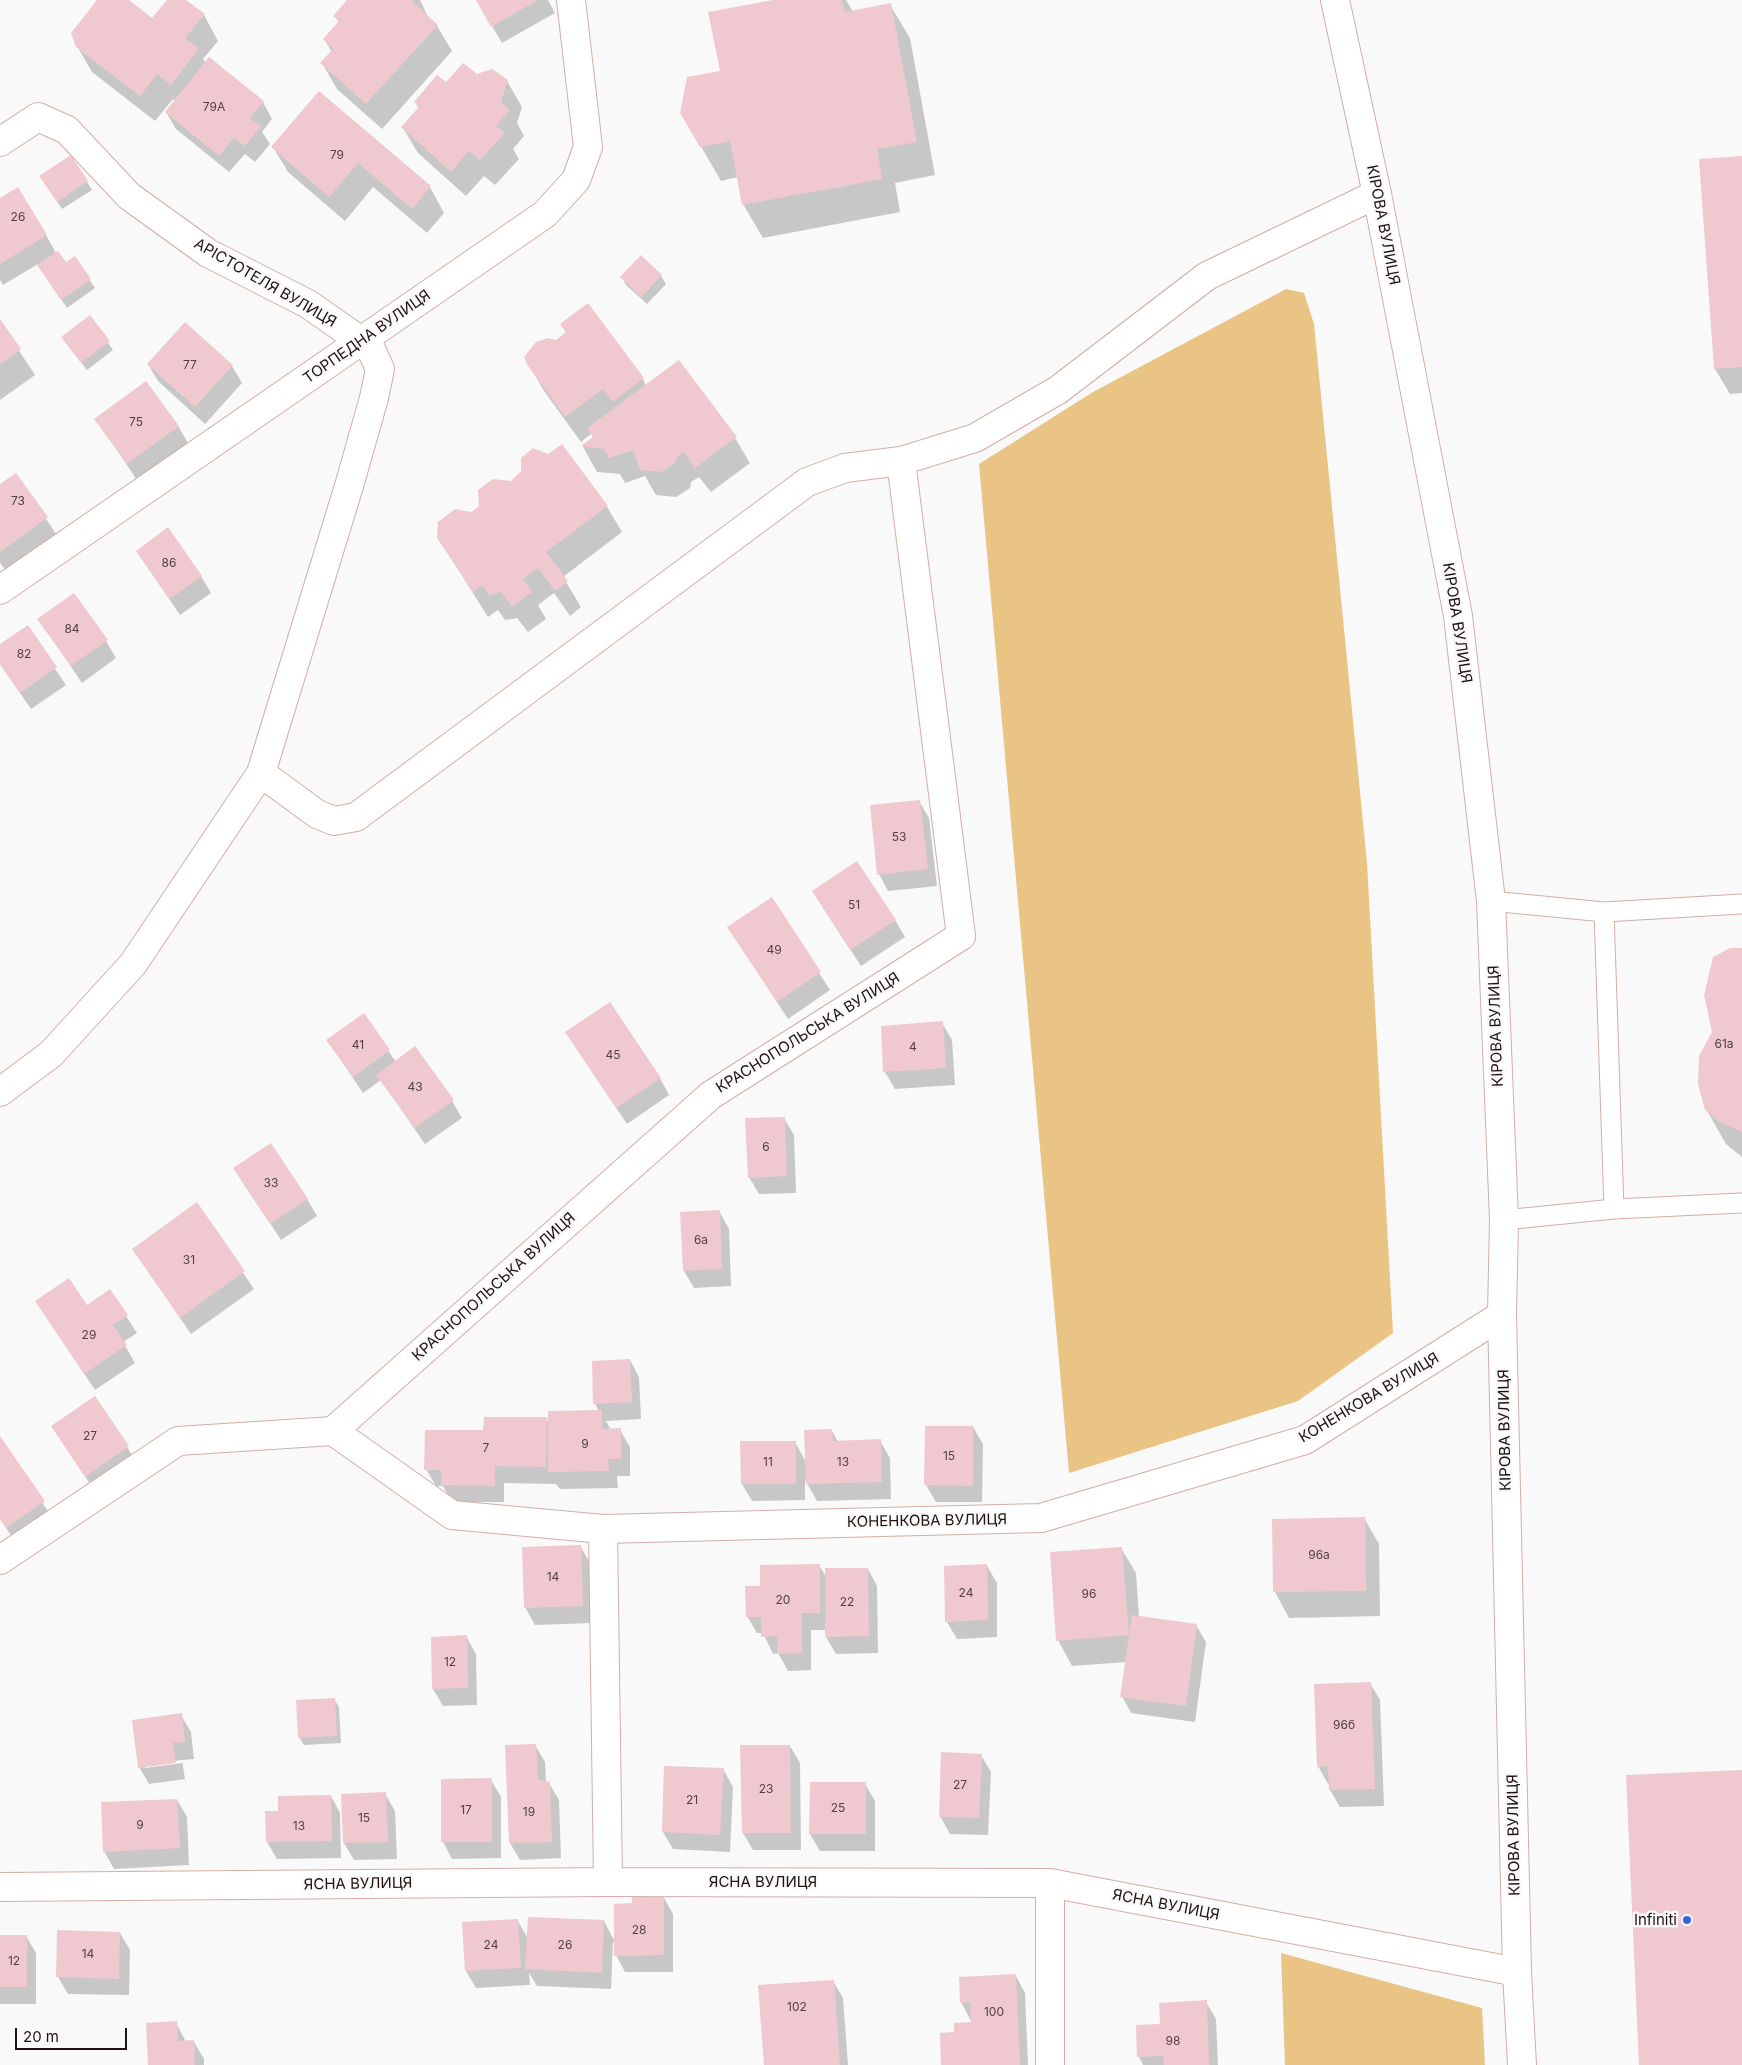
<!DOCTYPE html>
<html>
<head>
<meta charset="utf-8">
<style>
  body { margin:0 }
  #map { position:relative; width:1742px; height:2065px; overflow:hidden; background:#f9f9f9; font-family:Inter,sans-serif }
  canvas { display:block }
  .scale { position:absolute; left:15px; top:2028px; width:112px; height:22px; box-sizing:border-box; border:2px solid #201210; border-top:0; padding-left:6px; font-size:15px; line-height:18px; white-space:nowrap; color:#201210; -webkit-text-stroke:4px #f9f9f9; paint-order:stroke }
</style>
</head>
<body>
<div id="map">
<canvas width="1742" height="2065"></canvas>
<div class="scale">20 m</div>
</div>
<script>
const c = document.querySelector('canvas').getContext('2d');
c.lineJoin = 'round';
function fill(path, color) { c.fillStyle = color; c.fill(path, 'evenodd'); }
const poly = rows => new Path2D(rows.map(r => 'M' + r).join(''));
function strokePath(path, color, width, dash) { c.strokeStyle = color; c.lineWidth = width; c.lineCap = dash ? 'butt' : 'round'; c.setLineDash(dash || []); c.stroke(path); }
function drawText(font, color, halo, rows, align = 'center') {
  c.font = font + ' Inter,sans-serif'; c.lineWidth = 5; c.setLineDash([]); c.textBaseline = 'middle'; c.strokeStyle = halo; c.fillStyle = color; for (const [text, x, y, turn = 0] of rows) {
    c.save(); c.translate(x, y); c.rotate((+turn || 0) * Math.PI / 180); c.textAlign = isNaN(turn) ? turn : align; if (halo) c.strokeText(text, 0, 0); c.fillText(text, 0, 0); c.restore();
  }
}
const forest = poly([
  [1286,289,1304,293,1314,324,1367,863,1393,1333,1298,1401,1069,1473,979,464,1093,392],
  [1281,1953,1482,2008,1485,2065,1285,2065]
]);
const shadow = poly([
  [98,0,127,0,152,20,168,0,184,0,204,15,218,41,203,59,206,63,263,102,272,119,262,132,270,144,255,162,245,154,229,172,176,129,166,112,175,101,173,99,155,121,92,72,77,46],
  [349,0,420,0,429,19,437,26,452,51,382,129,337,89,322,63,332,52,324,39,339,23,335,16],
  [477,0,548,0,555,13,502,43],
  [780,0,846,0,853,12,890,5,910,38,935,175,895,183,900,212,763,238,743,204,738,177,721,181,681,112,721,72],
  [476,76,507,81,522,107,517,123,524,136,513,149,519,159,495,185,484,176,466,196,418,153,403,128,419,109,415,102,446,84],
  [319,93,430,187,444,213,427,233,373,187,345,221,288,172,273,147],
  [1742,157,1742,393,1730,394,1715,369],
  [87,182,92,190,62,209,46,184],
  [0,200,46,235,56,253,66,264,75,258,95,288,67,308,38,264,3,285,0,280],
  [661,276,666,284,647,304,626,285,622,277],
  [90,317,113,350,87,370,68,345],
  [0,322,35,375,0,400],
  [185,324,232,366,242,383,205,424,158,381,148,364],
  [529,365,643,379,646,386,735,438,750,463,711,492,699,477,691,482,690,488,676,497,656,495,645,476,625,483,620,474,597,472,583,447,594,438,591,434,581,442,544,391],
  [96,419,178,426,188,443,137,480],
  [15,474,57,535,7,572,0,563,0,486],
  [607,507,622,532,563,577,581,607,570,616,554,593,538,605,546,619,528,632,517,618,505,620,498,610,488,617,438,537,471,513],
  [137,551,201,576,211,593,180,615],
  [39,619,106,641,116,658,82,683],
  [27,627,66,685,31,709,0,664,0,646],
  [919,801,929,818,937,886,888,891,879,874],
  [813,891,895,920,905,937,861,966],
  [771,899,830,990,788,1019,728,927],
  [1742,949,1742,1157,1726,1144,1706,1109,1713,1032],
  [363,1015,396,1062,452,1101,462,1118,425,1144,381,1080,363,1093,328,1041],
  [942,1023,952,1040,955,1085,895,1089,885,1072],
  [577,1049,660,1078,669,1095,627,1124],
  [784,1118,794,1135,796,1193,759,1194,749,1177],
  [245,1185,307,1199,317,1216,281,1240],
  [197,1204,254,1289,191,1334,133,1249],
  [719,1211,729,1229,731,1286,694,1288,684,1271,681,1213],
  [110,1291,137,1333,123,1342,135,1363,95,1390,37,1302,87,1307],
  [630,1360,639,1377,641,1419,606,1421,611,1430,620,1430,630,1447,630,1476,617,1476,618,1488,560,1489,556,1484,504,1483,504,1502,452,1502,443,1486,436,1486,426,1469,484,1431,546,1418,549,1424,599,1411,595,1404],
  [95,1398,138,1464,96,1493,53,1427],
  [973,1427,983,1444,982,1502,936,1502,926,1485],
  [832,1431,838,1442,880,1441,890,1458,891,1499,817,1501,805,1480,805,1500,752,1501,742,1484,795,1442,806,1462],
  [0,1438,53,1519,17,1544,0,1519],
  [1364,1518,1379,1544,1380,1616,1289,1618,1275,1592,1273,1520],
  [580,1546,590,1563,592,1623,535,1625,525,1607],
  [1121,1548,1136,1573,1139,1617,1196,1625,1206,1642,1195,1722,1131,1713,1122,1696,1126,1662,1072,1666,1058,1640],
  [819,1565,826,1577,868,1569,877,1586,878,1653,836,1654,826,1637,826,1630,811,1630,811,1670,788,1671,778,1653,773,1654,763,1633,757,1633,747,1616,762,1587],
  [987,1566,997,1583,997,1637,957,1639,947,1622],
  [466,1636,476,1654,477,1705,443,1706,433,1689],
  [1370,1683,1380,1700,1384,1806,1340,1807,1330,1790,1330,1783,1328,1784,1318,1766],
  [334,1699,339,1707,341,1743,304,1745,299,1737],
  [181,1715,191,1732,194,1759,182,1760,185,1779,149,1784,139,1767],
  [182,1760,182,1763,145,1768,145,1765],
  [535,1745,545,1762,546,1782,549,1783,559,1800,561,1858,520,1860,510,1843],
  [790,1746,800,1763,801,1850,753,1850,743,1833],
  [981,1755,991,1772,988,1835,950,1834,940,1816],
  [666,1767,723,1769,733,1787,730,1852,673,1849,663,1832],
  [491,1780,501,1797,501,1858,452,1859,443,1842],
  [865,1784,875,1801,875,1851,820,1851,810,1834],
  [385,1794,395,1811,397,1859,354,1860,344,1843],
  [331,1796,340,1813,341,1858,277,1859,267,1842,279,1812],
  [177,1800,187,1817,189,1865,114,1869,104,1851],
  [663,1896,673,1914,673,1972,625,1972,616,1955,615,1942,613,1942,611,1989,537,1986,529,1973,530,1985,476,1988,466,1971,517,1920,528,1938,604,1921,615,1942,633,1904],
  [120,1933,130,1950,129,1995,68,1994,58,1977],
  [0,1936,26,1936,36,1953,36,2004,0,2004],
  [1016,1976,1025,1993,1028,2065,942,2065,955,2033,972,2023,961,2002],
  [833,1981,843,1998,848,2065,765,2065],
  [1206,2002,1216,2019,1218,2065,1143,2065,1139,2057,1162,2025],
  [176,2023,186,2042,194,2042,204,2059,204,2065,149,2065]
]);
const building = poly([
  [97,0,129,0,152,18,167,0,186,0,205,14,185,38,199,49,171,85,157,74,140,96,76,47,71,33],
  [347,0,413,0,413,2,438,25,366,104,320,63,333,49,323,39,339,21,333,16],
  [476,0,538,0,491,27],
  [773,0,842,0,845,12,891,3,917,142,877,149,882,179,742,205,730,141,700,147,680,113,687,77,720,71,708,12],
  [209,57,264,101,250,118,261,126,245,146,234,138,219,156,165,112],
  [463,63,477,74,492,69,508,80,501,102,510,110,496,126,505,133,480,160,469,151,451,172,401,127,419,107,414,102,437,75,446,82],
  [319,91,431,186,412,209,358,163,329,197,271,147],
  [71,155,88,181,57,202,39,176],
  [1742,156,1742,367,1714,369,1699,159],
  [18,187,47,235,0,264,0,198],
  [58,251,66,262,75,256,91,279,61,300,37,265],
  [641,255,662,275,641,297,620,277],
  [588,303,644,378,613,402,603,389,565,417,528,366,524,357,536,342,548,338,556,340,566,332,560,324],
  [90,315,110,341,81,363,61,337],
  [0,319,21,349,0,364],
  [185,322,233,365,195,407,147,364],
  [679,360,737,437,695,468,684,452,677,457,675,463,661,472,640,470,633,450,609,458,604,449,581,446,593,437,587,428],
  [146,381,179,426,127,464,94,419],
  [562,444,608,506,546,552,568,581,555,591,538,568,523,579,532,592,512,607,501,592,489,595,482,585,473,592,437,538,438,522,455,509,471,512,479,506,478,490,493,479,511,481,521,471,521,458,533,448,548,454],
  [16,473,48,517,0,552,0,484],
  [168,527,202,576,169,599,136,551],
  [74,593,108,640,71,666,37,619],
  [28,625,57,667,20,693,0,664,0,644],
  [920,800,928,869,877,875,870,805],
  [857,861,896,920,850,950,812,891],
  [772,897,821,972,777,1002,727,927],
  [1730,948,1742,948,1742,1132,1719,1122,1705,1110,1698,1084,1699,1056,1712,1032,1704,995,1713,957],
  [610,1002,661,1078,616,1108,565,1032],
  [364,1013,390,1050,353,1077,326,1040],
  [943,1021,946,1068,883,1072,881,1026],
  [415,1046,454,1100,415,1128,376,1075],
  [785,1117,787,1176,748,1178,745,1118],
  [271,1143,308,1199,270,1224,233,1168],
  [197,1202,245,1271,180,1318,132,1249],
  [720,1210,722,1269,683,1271,680,1212],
  [69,1278,87,1305,110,1289,128,1315,113,1325,127,1345,84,1374,35,1301],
  [630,1359,632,1402,593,1404,592,1361],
  [95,1396,129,1446,85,1477,51,1426],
  [602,1410,602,1429,621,1428,621,1459,608,1459,609,1471,548,1472,548,1411],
  [484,1417,547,1417,546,1467,495,1466,495,1486,441,1485,441,1470,424,1470,425,1430,483,1430],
  [925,1426,973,1426,973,1486,924,1485],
  [832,1429,833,1441,881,1439,882,1482,806,1484,804,1430],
  [0,1436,45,1501,6,1528,0,1519],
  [740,1441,796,1441,796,1484,741,1484],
  [1365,1517,1366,1591,1273,1592,1272,1519],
  [581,1545,583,1606,524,1608,522,1547],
  [1122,1547,1129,1635,1056,1641,1050,1552],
  [820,1564,820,1613,802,1613,802,1653,777,1654,777,1636,761,1637,761,1617,746,1617,745,1586,760,1586,760,1565],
  [987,1564,988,1620,945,1622,944,1566],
  [825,1568,868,1568,869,1636,825,1637],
  [1132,1615,1197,1624,1186,1706,1120,1697],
  [467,1635,468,1688,432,1689,431,1637],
  [1371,1682,1375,1789,1329,1790,1328,1766,1317,1767,1314,1684],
  [335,1698,337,1736,298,1738,296,1700],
  [182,1713,185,1742,173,1743,176,1763,138,1768,132,1720],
  [536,1744,538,1779,550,1782,552,1842,509,1843,505,1745],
  [740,1745,790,1745,791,1833,742,1833],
  [941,1752,982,1754,979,1818,939,1817],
  [664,1766,724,1768,720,1835,662,1832],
  [1742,1770,1742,2065,1639,2065,1626,1775],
  [492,1778,492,1842,441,1842,441,1779],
  [810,1782,866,1782,866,1834,809,1834],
  [386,1792,388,1842,343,1843,341,1794],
  [331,1795,332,1841,266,1842,265,1811,278,1811,278,1796],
  [177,1799,180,1848,103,1852,101,1802],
  [664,1895,664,1955,614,1956,614,1904,632,1903,632,1896],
  [528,1917,604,1920,602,1973,525,1969],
  [518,1919,521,1968,465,1971,462,1922],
  [57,1930,120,1932,119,1979,56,1977],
  [0,1935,27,1935,27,1987,0,1987],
  [1016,1974,1020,2065,941,2065,940,2033,954,2032,954,2023,971,2022,970,2002,960,2003,959,1977],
  [834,1980,840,2065,764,2065,758,1985],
  [1207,2000,1209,2065,1164,2065,1163,2056,1137,2057,1136,2025,1160,2024,1159,2003],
  [177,2021,178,2041,194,2040,195,2065,148,2065,146,2023]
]);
const service = poly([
  [1491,901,1604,912,1742,904],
  [1604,912,1614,1209,1742,1203],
  [1504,1220,1614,1209]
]);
const minor = poly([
  [0,142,38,117,67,130,129,196,208,253,308,304,361,341,366,338,380,369,374,398,349,486,261,773,133,964,51,1054,0,1092],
  [0,590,545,214,576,180,588,147,571,0],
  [261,773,317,814,334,821,356,817,807,482,845,468,901,461,975,438,1058,390,1207,276,1377,194],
  [333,1431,452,1515,603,1529,1041,1518,1305,1440,1502,1315],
  [603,1529,608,1882],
  [0,1560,178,1441,333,1431,711,1095,961,936,901,461],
  [1050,1883,1050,2065],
  [0,1887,608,1882,1050,1883,1517,1972]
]);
const secondary = poly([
  [1335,0,1377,194,1458,616,1491,901,1504,1220,1502,1315,1517,1972,1522,2065]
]);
const markers = [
  [1687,1920,5,"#2f66d5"]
];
const numberNames = [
  ["79А",214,107],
  ["79",337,155],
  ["26",18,217],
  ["77",190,365],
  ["75",136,422],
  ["73",18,501],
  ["86",169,563],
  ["84",72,629],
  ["82",24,654],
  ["53",899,837],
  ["51",854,905],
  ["49",774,950],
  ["61а",1724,1044],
  ["41",358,1045],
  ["4",913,1047],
  ["45",613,1055],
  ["43",415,1087],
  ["6",766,1147],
  ["33",271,1183],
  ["6а",701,1240],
  ["31",189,1260],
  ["29",89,1335],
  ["27",90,1436],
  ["9",585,1444],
  ["7",486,1448],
  ["15",949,1456],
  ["11",768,1462],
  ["13",843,1462],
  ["96а",1319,1555],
  ["14",553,1577],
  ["24",966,1593],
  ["96",1089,1594],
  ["20",783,1600],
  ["22",847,1602],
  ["12",450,1662],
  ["96б",1344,1725],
  ["27",960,1785],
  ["23",766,1789],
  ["21",692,1800],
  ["25",838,1808],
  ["17",466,1810],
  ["19",529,1812],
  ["15",364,1818],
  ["9",140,1825],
  ["13",299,1826],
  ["28",639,1930],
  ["24",491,1945],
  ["26",565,1945],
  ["14",88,1954],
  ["12",14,1961],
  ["102",797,2007],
  ["100",994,2012],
  ["98",1173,2041]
];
const streetNames = [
  ["КІРОВА ВУЛИЦЯ",1383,225,79],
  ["АРІСТОТЕЛЯ ВУЛИЦЯ",265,283,30],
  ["ТОРПЕДНА ВУЛИЦЯ",367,337,-35],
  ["КІРОВА ВУЛИЦЯ",1457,623,81],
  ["КІРОВА ВУЛИЦЯ",1496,1026,-92],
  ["КРАСНОПОЛЬСЬКА ВУЛИЦЯ",808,1033,-32],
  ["КРАСНОПОЛЬСЬКА ВУЛИЦЯ",494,1287,-42],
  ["КОНЕНКОВА ВУЛИЦЯ",1369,1398,-31],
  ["КІРОВА ВУЛИЦЯ",1505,1430,-91],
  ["КОНЕНКОВА ВУЛИЦЯ",927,1521,-1],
  ["КІРОВА ВУЛИЦЯ",1514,1835,-91],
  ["ЯСНА ВУЛИЦЯ",763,1882],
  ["ЯСНА ВУЛИЦЯ",358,1884,-1],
  ["ЯСНА ВУЛИЦЯ",1166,1905,11]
];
const poiNames = [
  ["Infiniti",1677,1920]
];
fill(forest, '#e9c484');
fill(shadow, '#0003');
fill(building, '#efc8d0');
strokePath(service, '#d3ada6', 21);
strokePath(minor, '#d3ada6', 30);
strokePath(secondary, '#d3ada6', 30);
strokePath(service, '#fff', 19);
strokePath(minor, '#fff', 28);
strokePath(secondary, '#fff', 28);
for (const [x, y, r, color] of markers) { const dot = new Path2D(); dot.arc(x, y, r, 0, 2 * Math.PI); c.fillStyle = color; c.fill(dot); strokePath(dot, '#f9f9f9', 2); }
drawText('12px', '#544040', null, numberNames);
drawText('15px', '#201210', '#f9f9f9', streetNames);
drawText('15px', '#201210', '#f9f9f9', poiNames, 'right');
</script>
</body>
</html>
